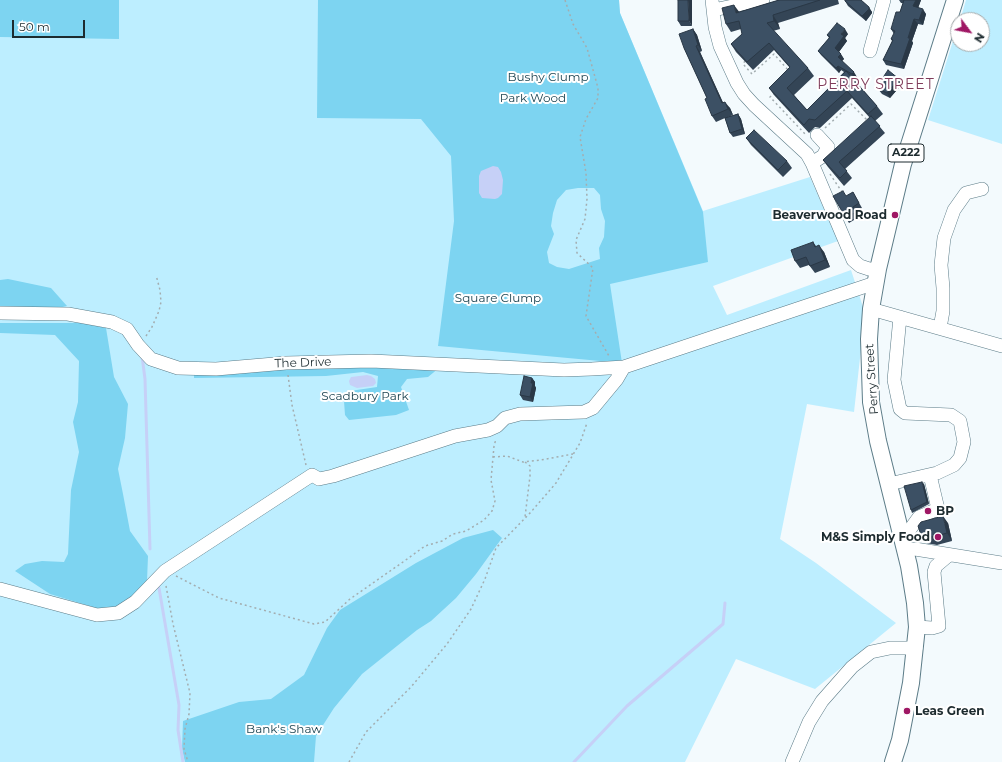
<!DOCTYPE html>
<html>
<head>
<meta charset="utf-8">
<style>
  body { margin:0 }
  #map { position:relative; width:1002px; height:762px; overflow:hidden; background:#f3fafd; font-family:Montserrat,sans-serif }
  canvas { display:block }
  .north { position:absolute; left:950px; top:12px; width:40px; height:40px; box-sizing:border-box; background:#fff; border:1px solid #a5aaac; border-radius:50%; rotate:122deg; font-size:11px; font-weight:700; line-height:16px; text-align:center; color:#1d2b2f }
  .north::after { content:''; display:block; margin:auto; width:14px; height:18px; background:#9f1764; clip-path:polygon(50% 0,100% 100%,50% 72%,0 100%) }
  .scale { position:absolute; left:12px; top:20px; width:73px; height:18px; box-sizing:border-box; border:2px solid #1d2b2f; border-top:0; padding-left:5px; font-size:12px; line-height:14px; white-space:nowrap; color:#1d2b2f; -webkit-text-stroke:3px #fff; paint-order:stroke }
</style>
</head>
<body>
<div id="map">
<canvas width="1002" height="762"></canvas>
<div class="north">N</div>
<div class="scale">50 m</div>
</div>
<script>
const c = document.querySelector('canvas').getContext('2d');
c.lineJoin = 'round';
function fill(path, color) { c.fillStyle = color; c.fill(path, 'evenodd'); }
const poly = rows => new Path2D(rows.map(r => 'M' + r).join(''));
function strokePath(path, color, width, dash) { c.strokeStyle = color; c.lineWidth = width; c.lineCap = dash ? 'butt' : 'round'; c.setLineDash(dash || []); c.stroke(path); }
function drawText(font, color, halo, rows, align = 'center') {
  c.font = font + ' Montserrat,sans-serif'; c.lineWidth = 4; c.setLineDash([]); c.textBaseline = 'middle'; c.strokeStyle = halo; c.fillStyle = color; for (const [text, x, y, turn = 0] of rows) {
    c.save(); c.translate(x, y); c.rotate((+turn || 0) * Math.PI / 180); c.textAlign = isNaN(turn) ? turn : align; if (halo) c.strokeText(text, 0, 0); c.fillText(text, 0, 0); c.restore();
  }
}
const green = poly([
  [0,0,619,0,620,13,703,211,810,177,838,241,713,286,727,315,851,270,865,313,854,412,807,404,780,539,816,563,896,623,815,689,736,659,685,762,0,762],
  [966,0,1002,0,1002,144,928,120,958,25,958,44,982,44,982,20,960,20]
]);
const forest = poly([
  [0,0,119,0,119,39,0,37],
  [318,0,619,0,620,13,703,212,708,262,610,284,622,363,438,346,454,221,451,156,421,119,317,118],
  [578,188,594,188,600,195,601,209,605,221,604,237,599,248,600,259,569,269,557,267,549,263,547,252,554,234,551,226,553,213,557,200,566,190],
  [8,279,51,288,67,306,49,310,0,309,0,280],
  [0,323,83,323,106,328,114,377,128,404,125,438,118,469,123,494,130,531,148,556,147,581,136,597,109,612,50,594,15,571,25,564,42,561,64,562,68,554,71,490,79,452,73,422,78,402,79,361,55,335,0,333],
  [375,362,439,368,428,377,407,379,401,387,409,410,396,415,349,420,345,415,344,401,350,391,377,387,378,376,363,372,326,376,194,378,194,373],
  [493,530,502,538,476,574,456,598,431,621,417,630,362,674,334,708,316,736,314,762,185,762,182,749,183,721,239,702,271,699,304,675,327,628,340,610,416,563,463,538]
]);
const water = poly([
  [493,166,498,167,501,172,503,180,502,194,498,198,495,199,482,198,479,193,479,176,481,171],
  [367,375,371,376,375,379,376,383,373,386,357,388,350,385,349,381,351,377]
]);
const stream = poly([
  [142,356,145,379,150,549],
  [159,588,179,705,178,730,183,762],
  [574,762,627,706,723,624,725,603]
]);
const path = poly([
  [565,0,573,24,587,48,598,88,598,98,586,119,580,137,586,173,587,199,585,219,576,240,577,253,593,268,586,316,609,356],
  [745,61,743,64,752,74,774,54,789,71],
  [775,93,770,97,806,135],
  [825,128,851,104,868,121],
  [830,174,842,192],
  [146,336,152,327,159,311,161,302,160,290,156,275],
  [288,375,292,405,306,465],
  [493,457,507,456,523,462,541,460,573,454],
  [525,462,530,466,530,476,525,517],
  [176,576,219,598,314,624,325,622,350,599,403,562,425,546,442,541,453,534,466,531,484,520,492,511,495,501,491,480,494,446,496,439],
  [166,586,173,624,190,693,189,714,185,729,184,749,188,762],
  [349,762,366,732,411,687,447,644,471,609,485,579,496,548,531,512,556,483,580,443,587,423]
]);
const minor = poly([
  [712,0,715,27,720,46,737,83,744,94,754,105,807,154,812,163,853,260,860,266,869,269,878,269],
  [718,9,763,0],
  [870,51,884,0],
  [812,163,823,156,828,147,817,135],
  [871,309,1002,346],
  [0,313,68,314,112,322,127,329,138,345,151,359,178,368,216,369,286,363,371,361,564,370,592,369,624,367,875,283],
  [940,328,943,311,943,288,941,265,944,238,954,210,966,193,982,189],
  [889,484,937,473,954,465,960,458,964,442,960,421,951,415,905,413,900,409,894,380,900,317],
  [903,539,919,517,938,509,930,475],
  [905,550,915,549,1002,563],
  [0,589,97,615,118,613,135,602,165,571,312,475,319,479,333,476,455,436,488,430,497,426,505,418,520,414,584,412,593,408,617,379,624,367],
  [917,627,932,628,939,626,934,572,936,566,949,555],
  [792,762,809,722,822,701,852,667,871,652,890,648,916,648]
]);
const major = poly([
  [893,762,900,740,911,683,917,627,915,603,909,566,878,441,871,402,869,339,871,309,878,269,903,164,955,0]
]);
const wall = poly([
  [678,0,692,26,681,26,678,21],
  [779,0,838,0,839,4,778,23,780,29,773,31,808,68,814,76,794,95,807,110,844,72,841,70,839,73,821,55,818,51,829,38,827,35,848,34,845,38,847,41,839,52,844,59,842,61,857,77,856,79,850,75,877,106,883,114,875,121,885,133,845,169,852,178,844,186,828,167,823,160,870,118,852,98,820,128,815,127,809,133,774,95,769,88,790,68,774,50,753,70,736,52,731,44,742,34,741,29,731,32,726,24,739,12],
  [899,0,921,0,918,8,926,14,923,25,918,24,912,41,913,43,904,69,886,65,883,60,892,41,891,39,894,34,891,29,900,12,903,3,901,3],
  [845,1,864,2,864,3,872,12,872,13,866,21,848,6],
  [693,29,697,35,702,51,700,52,723,103,730,108,733,115,728,117,738,114,741,119,745,134,733,137,730,133,725,118,716,122,712,116,707,98,684,48],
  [899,79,902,84,890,98,882,94,878,89],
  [746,138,787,161,792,168,783,177,751,145],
  [853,192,862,208,856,212,859,217,849,223,846,218,847,196],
  [813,242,816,246,824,252,830,267,815,273,809,265,800,268,795,261],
  [532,378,535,382,535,386,536,388,533,402,523,400,520,395],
  [924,484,929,504,912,513,911,510],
  [948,523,952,541,937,545,926,543,921,535]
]);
const shadedWall = poly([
  [688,0,692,0,692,26,689,21],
  [916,0,921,0,917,11,913,6],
  [734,5,740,13,736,13],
  [869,7,872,12,872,13,866,21,862,16],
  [923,9,926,14,923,25,919,20],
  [773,15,778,23,780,29,774,21],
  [914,19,918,24,912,41,913,43,904,69,901,64],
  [693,29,697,35,702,51,698,45],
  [845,29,848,34,845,38,847,41,838,53,835,48,841,34],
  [696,46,700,52,726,109,722,103],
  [841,54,844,59,842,61,838,57],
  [838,66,841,70,839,73,836,68],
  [854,72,857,77,856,79,852,74],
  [899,79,902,84,890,98,887,93],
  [725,102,730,108,733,115,728,109],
  [738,114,741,119,745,134,742,129],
  [819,245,824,252,830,267,825,260],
  [532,378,535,382,535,386,536,388,533,402,530,397,531,383],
  [922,482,924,484,929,504,927,502],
  [943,516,948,523,952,541,947,533]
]);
const building = poly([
  [678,0,688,0,689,21,678,21,678,0],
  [779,0,820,0,773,15,774,21,767,23,808,68,787,88,807,110,846,71,877,106,868,114,847,91,815,120,809,119,804,125,769,88,790,67,769,43,747,62,731,44,742,34,739,21,726,24,722,8,734,5,736,13,779,0],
  [845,0,861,0,869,7,869,9,862,16,845,1,845,0],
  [904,0,916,0,913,6,923,9,919,20,914,19,908,38,910,38,901,64,883,60,893,40,891,39,895,31,891,29,896,12,900,12,904,0],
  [837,23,845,29,841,34,844,36,835,48,841,54,838,57,854,72,852,74,838,66,836,68,818,51,830,37,827,35,837,23],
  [693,29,698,45,696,46,722,103,725,102,728,109,712,116,705,99,707,98,684,48,679,34,693,29],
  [888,70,899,79,887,93,878,89,880,82,888,70],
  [738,114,742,129,730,133,725,118,738,114],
  [871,116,880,126,839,162,847,171,840,178,823,160,871,116],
  [754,130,787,161,778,170,746,138,754,130],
  [843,191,846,196,853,192,859,203,853,207,856,212,846,218,833,196,843,191],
  [813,242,815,247,819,245,825,260,810,266,806,257,795,261,791,250,813,242],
  [524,376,532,378,531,383,533,383,530,397,520,395,524,376],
  [922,482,927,502,911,510,904,486,922,482],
  [943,516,947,533,932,537,921,535,918,526,921,522,943,516]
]);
const markers = [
  [895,215,4,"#9f1764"],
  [928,511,4,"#9f1764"],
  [938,537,4,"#9f1764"],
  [907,711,4,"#9f1764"]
];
const shields = [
  [906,153,36]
];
const shieldNames = [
  ["A222",906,153]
];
const parkNames = [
  ["Bushy Clump",548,77],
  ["Park Wood",533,98],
  ["Square Clump",498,298],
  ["Scadbury Park",365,396],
  ["Bank's Shaw",284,729]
];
const poiNames = [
  ["Beaverwood Road",887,215],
  ["BP",936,511,"left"],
  ["M&S Simply Food",930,537],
  ["Leas Green",915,711,"left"]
];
const streetNames = [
  ["The Drive",303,363,-2],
  ["Perry Street",872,379,-94]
];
const quarterNames = [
  ["PERRY STREET",876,85]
];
fill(green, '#bdeeff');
fill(forest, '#7dd4f1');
fill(water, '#c6d0f7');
strokePath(stream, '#c6d0f7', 3);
strokePath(minor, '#5c7c88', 14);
strokePath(major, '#5c7c88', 18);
strokePath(path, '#a3adb0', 1.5, [2, 3]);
strokePath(minor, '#fff', 13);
strokePath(major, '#fff', 16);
fill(wall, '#344556');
fill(shadedWall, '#2a3846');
fill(building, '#3c5064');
strokePath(building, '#2a3846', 1);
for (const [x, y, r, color] of markers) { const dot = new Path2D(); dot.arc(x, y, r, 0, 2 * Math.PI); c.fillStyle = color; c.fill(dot); strokePath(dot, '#fff', 1.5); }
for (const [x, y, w] of shields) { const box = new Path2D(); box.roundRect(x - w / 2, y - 9, w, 18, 3); c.fillStyle = '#fff'; c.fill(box); strokePath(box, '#1d2b2f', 1); }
drawText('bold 11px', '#1d2b2f', null, shieldNames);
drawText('12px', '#204754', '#fff', parkNames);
drawText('bold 12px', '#1d2b2f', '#fff', poiNames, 'right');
drawText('12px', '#1d2b2f', '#fff', streetNames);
c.letterSpacing = '1px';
drawText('14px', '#803c5b', '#fff', quarterNames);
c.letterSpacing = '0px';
</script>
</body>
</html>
